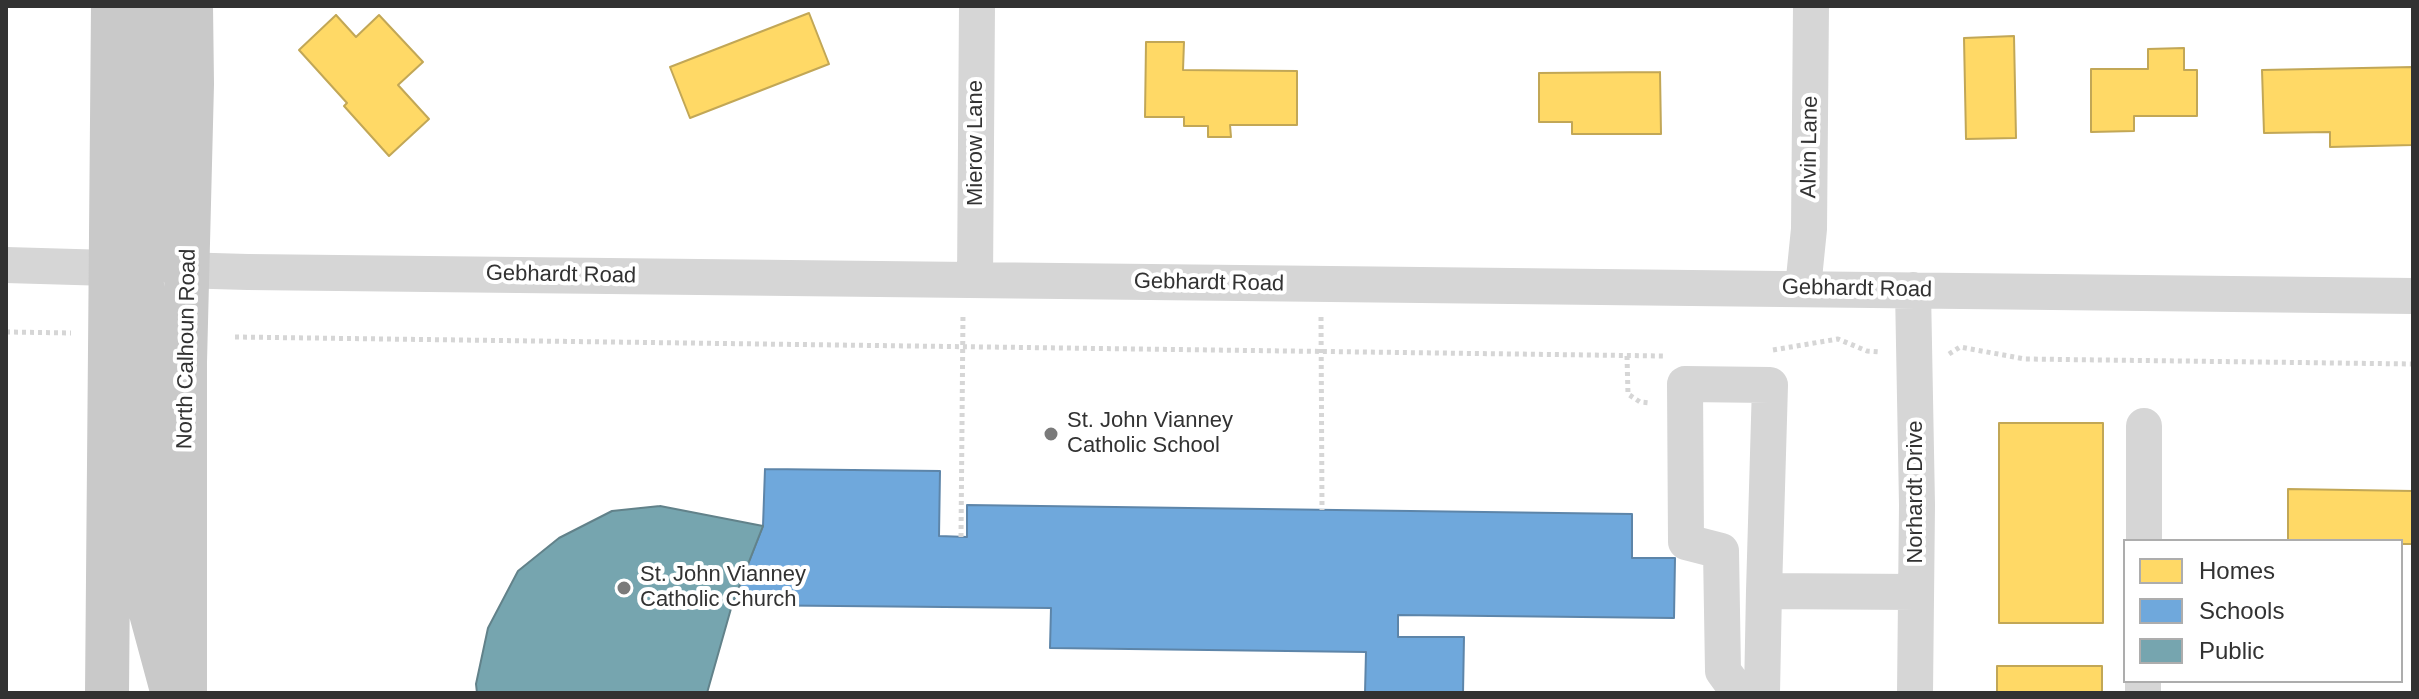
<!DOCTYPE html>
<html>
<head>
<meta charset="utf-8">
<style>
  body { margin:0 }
  #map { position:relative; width:2419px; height:699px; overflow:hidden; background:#fff; font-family:Helvetica,sans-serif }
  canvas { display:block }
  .frame { position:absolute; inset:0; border:8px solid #323232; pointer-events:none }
  .legend { position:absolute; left:2123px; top:539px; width:280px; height:144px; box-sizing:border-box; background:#fff; border:2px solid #adadad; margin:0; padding:10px 14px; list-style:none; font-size:24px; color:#323232 }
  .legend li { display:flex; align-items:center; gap:16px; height:40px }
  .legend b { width:40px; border:2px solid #adadad }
</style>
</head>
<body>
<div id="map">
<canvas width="2419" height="699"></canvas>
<div class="frame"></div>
<ul class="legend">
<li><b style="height:22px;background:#ffd966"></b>Homes</li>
<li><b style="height:22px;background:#6fa8dc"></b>Schools</li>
<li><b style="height:22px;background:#76a5af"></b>Public</li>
</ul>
</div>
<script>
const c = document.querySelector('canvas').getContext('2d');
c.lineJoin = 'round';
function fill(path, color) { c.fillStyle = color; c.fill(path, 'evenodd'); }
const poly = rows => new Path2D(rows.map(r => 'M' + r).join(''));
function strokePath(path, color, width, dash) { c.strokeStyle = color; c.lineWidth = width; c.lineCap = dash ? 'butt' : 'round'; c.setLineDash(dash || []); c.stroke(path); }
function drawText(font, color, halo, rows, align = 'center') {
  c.font = font + ' Helvetica,sans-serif'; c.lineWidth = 8; c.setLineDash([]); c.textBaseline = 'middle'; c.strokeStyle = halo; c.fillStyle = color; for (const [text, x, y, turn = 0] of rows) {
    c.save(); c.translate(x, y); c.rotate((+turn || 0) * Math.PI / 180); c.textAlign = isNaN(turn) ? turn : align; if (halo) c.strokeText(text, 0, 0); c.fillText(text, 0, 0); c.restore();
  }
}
const homes = poly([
  [809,13,829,64,690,118,670,67,809,13],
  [336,15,356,37,379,15,423,62,398,85,429,119,389,156,344,106,347,103,299,50,336,15],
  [2014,36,2016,138,1966,139,1964,38,2014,36],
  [1146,42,1184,42,1183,70,1297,71,1297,125,1230,125,1231,137,1208,137,1208,126,1184,126,1184,117,1145,117,1146,42],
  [2184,48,2184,70,2197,70,2197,116,2134,116,2134,131,2091,132,2091,69,2148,69,2148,49,2184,48],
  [2413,67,2413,145,2330,147,2330,132,2264,133,2262,70,2413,67],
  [1660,72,1661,134,1572,134,1572,122,1539,122,1539,73,1660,72],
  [1999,423,2103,423,2103,623,1999,623,1999,423],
  [2288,489,2413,491,2413,544,2401,544,2401,541,2288,541,2288,489],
  [1997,666,2102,666,2102,693,1997,693,1997,666]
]);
const schools = poly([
  [765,469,940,471,939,536,967,537,967,505,1632,514,1632,558,1675,558,1674,618,1398,615,1398,637,1464,637,1463,693,1365,693,1366,652,1050,648,1051,608,732,605,763,526,765,469]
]);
const public = poly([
  [660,506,763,526,732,605,707,693,477,693,476,684,488,628,518,571,559,538,612,511,660,506]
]);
const path = poly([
  [1321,317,1322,510],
  [6,332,71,333],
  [235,337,1664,356],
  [1773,350,1838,339,1867,351,1880,352],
  [1949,354,1960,347,2025,359,2413,364],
  [1627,356,1628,394,1640,402,1650,403],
  [961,537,963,313]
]);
const minor = poly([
  [6,265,248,272,2413,296],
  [975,280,977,6],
  [1803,288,1809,229,1811,6],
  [1913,290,1917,505,1915,693],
  [2144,541,2144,426],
  [1739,693,1723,671,1721,551,1686,542,1685,384,1770,385,1764,591,1916,592],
  [1762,693,1764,591],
  [2143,693,2143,681]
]);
const major = poly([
  [151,6,149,243,153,250,187,270],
  [112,266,132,274,140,280,148,307,151,335,151,613,171,687],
  [107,693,113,6],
  [185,693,185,362,192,84,191,6]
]);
const markers = [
  [1051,434,8,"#7a7a7a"],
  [624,588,8,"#7a7a7a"]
];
const streetNames = [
  ["Mierow Lane",976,143,-90],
  ["Alvin Lane",1810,147,-89],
  ["Gebhardt Road",561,275,1],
  ["Gebhardt Road",1209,283,1],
  ["Gebhardt Road",1857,289,1],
  ["North Calhoun Road",187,349,-89],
  ["Norhardt Drive",1916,492,-90]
];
const poiNames = [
  ["St. John Vianney",1067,421],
  ["Catholic School",1067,446],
  ["St. John Vianney",640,575],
  ["Catholic Church",640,600]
];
fill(homes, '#ffd966');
strokePath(homes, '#c2a756', 2);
fill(schools, '#6fa8dc');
strokePath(schools, '#5d85a9', 2);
fill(public, '#76a5af');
strokePath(public, '#62828a', 2);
strokePath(path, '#d6d6d6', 5, [4, 4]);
strokePath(minor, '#d6d6d6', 36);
strokePath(major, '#c9c9c9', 44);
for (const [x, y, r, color] of markers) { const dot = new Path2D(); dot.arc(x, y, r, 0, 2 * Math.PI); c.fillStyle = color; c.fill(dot); strokePath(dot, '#fff', 3); }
drawText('22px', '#323232', '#fff', streetNames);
drawText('22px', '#323232', '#fff', poiNames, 'left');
</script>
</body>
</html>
